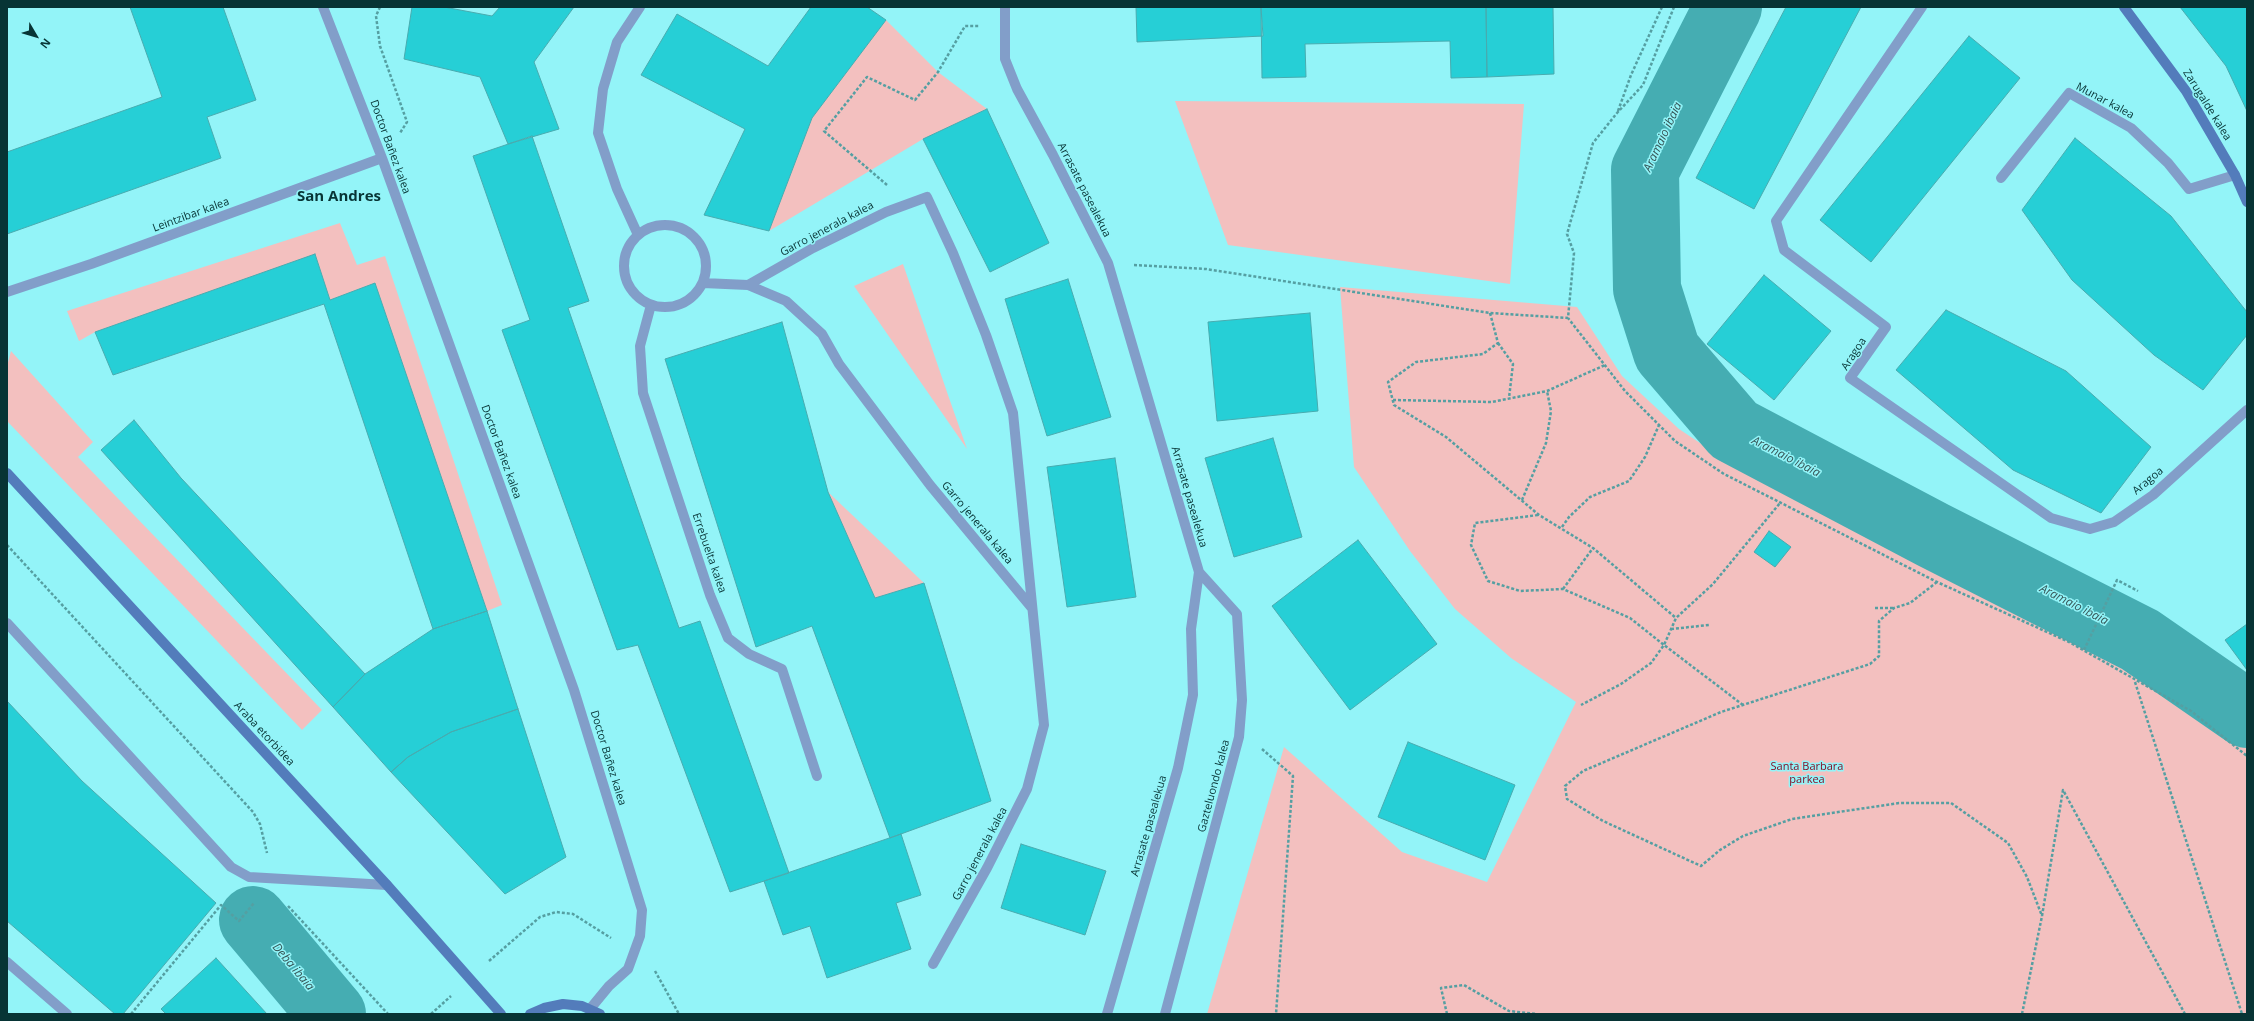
<!DOCTYPE html>
<html>
<head>
<meta charset="utf-8">
<style>
  body { margin:0 }
  #map { position:relative; width:2254px; height:1021px; overflow:hidden; background:#93f4f8; font-family:"Open Sans",sans-serif }
  canvas { display:block }
  .frame { position:absolute; inset:0; border:8px solid #073435; pointer-events:none }
  .north { position:absolute; left:16px; top:16px; width:40px; height:40px; -webkit-text-stroke:3px #93f4f8; paint-order:stroke; rotate:128deg; font-size:11px; font-weight:700; line-height:16px; text-align:center; color:#073435 }
  .north::after { content:''; display:block; margin:auto; width:14px; height:18px; background:#073435; clip-path:polygon(50% 0,100% 100%,50% 72%,0 100%) }
</style>
</head>
<body>
<div id="map">
<canvas width="2254" height="1021"></canvas>
<div class="frame"></div>
<div class="north">N</div>
</div>
<script>
const c = document.querySelector('canvas').getContext('2d');
c.lineJoin = 'round';
function fill(path, color) { c.fillStyle = color; c.fill(path, 'evenodd'); }
const poly = rows => new Path2D(rows.map(r => 'M' + r).join(''));
function strokePath(path, color, width, dash) { c.strokeStyle = color; c.lineWidth = width; c.lineCap = dash ? 'butt' : 'round'; c.setLineDash(dash || []); c.stroke(path); }
function drawText(font, color, halo, rows, align = 'center') {
  c.font = font + ' "Open Sans",sans-serif'; c.lineWidth = 3; c.setLineDash([]); c.textBaseline = 'middle'; c.strokeStyle = halo; c.fillStyle = color; for (const [text, x, y, turn = 0] of rows) {
    c.save(); c.translate(x, y); c.rotate((+turn || 0) * Math.PI / 180); c.textAlign = isNaN(turn) ? turn : align; if (halo) c.strokeText(text, 0, 0); c.fillText(text, 0, 0); c.restore();
  }
}
const green = poly([
  [886,20,938,72,987,109,923,139,769,231,812,118],
  [1175,101,1524,104,1510,284,1228,245],
  [340,223,357,265,385,256,502,605,487,611,375,283,330,300,315,255,95,332,79,341,67,311],
  [903,264,948,395,967,449,854,286],
  [1340,287,1577,307,1622,376,1679,429,1739,469,1929,566,2080,637,2172,688,2241,733,2247,738,2247,1014,1207,1014,1284,747,1402,852,1487,882,1576,702,1511,658,1455,609,1410,551,1354,467],
  [11,351,93,442,78,457,322,710,302,730,7,421,7,366],
  [828,492,924,583,875,598]
]);
const river = poly([
  [1728,7,1645,170,1647,289,1667,352,1734,430,1933,535,2140,640,2247,714],
  [253,920,332,1014]
]);
const building = poly([
  [130,7,223,7,256,100,207,117,221,158,7,234,7,152,162,97,130,7],
  [412,7,444,7,492,16,500,7,574,7,534,62,559,129,508,144,480,77,404,59,412,7],
  [811,7,867,7,886,20,812,118,769,231,704,215,745,129,641,75,677,14,768,66,811,7],
  [1136,7,1261,7,1263,36,1137,42,1136,7],
  [1261,7,1486,7,1487,77,1451,78,1450,41,1305,44,1306,77,1262,78,1261,7],
  [1486,7,1553,7,1554,74,1487,77,1486,7],
  [1786,7,1861,7,1754,209,1696,178,1786,7],
  [2180,7,2247,7,2247,111,2226,66,2180,7],
  [1969,36,2020,78,1871,262,1820,220,1969,36],
  [987,109,1049,243,990,272,923,139,987,109],
  [532,136,589,301,568,308,679,628,700,621,789,873,730,892,638,645,617,650,502,330,530,320,473,156,532,136],
  [2075,138,2171,216,2247,312,2247,335,2203,390,2154,355,2072,280,2022,210,2075,138],
  [315,254,330,300,375,283,487,611,433,629,324,304,113,375,95,332,315,254],
  [1764,275,1831,331,1774,400,1707,344,1764,275],
  [1068,279,1111,417,1047,436,1005,299,1068,279],
  [1946,310,2066,371,2151,447,2101,513,2013,470,1896,370,1946,310],
  [1310,313,1318,411,1217,421,1208,322,1310,313],
  [782,322,828,492,875,598,924,583,991,801,890,838,812,626,756,647,665,359,782,322],
  [134,420,181,478,365,674,333,707,101,450,134,420],
  [1273,438,1302,537,1234,557,1205,458,1273,438],
  [1115,458,1136,597,1067,607,1047,467,1115,458],
  [1769,531,1791,547,1775,567,1754,552,1769,531],
  [1358,540,1437,644,1350,710,1272,606,1358,540],
  [487,611,518,709,451,732,408,757,391,772,333,707,365,674,433,629,487,611],
  [2247,624,2247,670,2225,640,2247,624],
  [7,701,82,781,216,903,123,1014,115,1014,7,921,7,701],
  [518,709,566,857,505,894,391,772,408,757,451,732,518,709],
  [1408,742,1515,785,1485,860,1378,817,1408,742],
  [901,834,921,895,896,903,911,949,827,978,810,926,783,935,764,881,901,834],
  [1021,844,1106,871,1085,935,1001,908,1021,844],
  [216,958,267,1014,166,1014,161,1009,216,958]
]);
const path = poly([
  [380,7,376,16,380,46,407,122,400,133],
  [1674,7,1643,85,1617,113,1593,143,1567,234,1574,253,1568,318,1625,391,1675,441,1724,474,1937,582,2069,642,2191,711,2247,756],
  [1618,111,1631,75,1662,7],
  [887,185,824,131,867,77,915,100,938,72,965,26,980,26],
  [1134,265,1206,269,1490,313,1568,318],
  [1490,313,1498,343,1483,354,1416,362,1388,382,1394,405,1446,437,1539,515,1593,548,1676,618],
  [1498,343,1513,364,1509,398],
  [1393,400,1492,402,1547,391,1605,365],
  [1522,500,1546,443,1551,411,1547,391],
  [1538,515,1475,523,1471,545,1488,581,1520,591,1563,589,1630,618,1664,645,1651,663,1621,684,1581,705],
  [1562,527,1569,517,1590,497,1629,481,1645,457,1659,425],
  [7,545,253,812,260,824,267,853],
  [1937,582,1910,603,1894,608,1879,621,1879,656,1870,664,1721,712,1583,771,1565,786,1567,799,1603,821,1701,866,1720,850,1743,836,1792,819,1899,803,1951,803,2008,843,2027,877,2042,916],
  [1563,589,1593,548],
  [1875,608,1893,608],
  [1671,629,1709,625],
  [2084,650,2117,580,2138,591],
  [2135,682,2242,1014],
  [1743,705,1664,645,1676,618,1713,584,1780,503],
  [1262,749,1293,776,1276,1014],
  [288,906,388,1014],
  [489,961,540,917,556,912,573,914,611,938],
  [655,971,679,1014],
  [131,1014,221,905,239,921,254,903],
  [431,1014,451,996],
  [1447,1014,1441,988,1464,985,1509,1011,1537,1014],
  [2022,1014,2042,916,2063,790,2185,1014]
]);
const lane = poly([
  [7,623,231,867,249,877,387,885]
]);
const street = poly([
  [323,7,382,158,574,690,642,910,640,936,628,969,609,986,590,1009],
  [1005,7,1005,59,1017,89,1053,155,1108,263,1199,572,1191,629,1193,695,1178,768,1107,1014],
  [1922,7,1776,221,1784,250,1886,327,1850,378,2051,518,2090,529,2114,522,2153,495,2247,410],
  [2001,178,2069,93,2131,128,2168,163,2189,189,2235,175],
  '624 266a41 41 0 1 1 82 0a41 41 0 1 1-82 0Z',
  [638,235,617,189,598,133,603,89,617,42,640,7],
  [703,283,748,285],
  [7,292,91,264,382,158],
  [651,305,640,346,643,393,710,595,728,638,749,654,782,669,817,776],
  [7,962,67,1014],
  [933,964,987,868,1027,789,1044,725,1013,413,986,335,953,253,927,197,886,212,813,248,748,285,786,301,822,334,839,364,930,485,1032,608],
  [1165,1014,1239,737,1242,700,1237,614,1199,572]
]);
const secondary = poly([
  [2124,7,2186,91,2235,175,2247,202],
  [7,473,387,885,501,1014],
  [530,1014,544,1008,563,1004,582,1006,600,1014]
]);
const streetNames = [
  ["Munar kalea",2105,101,28],
  ["Zarugalde kalea",2207,105,58],
  ["Doctor Bañez kalea",390,147,70],
  ["Arrasate pasealekua",1084,190,63],
  ["Leintzibar kalea",191,215,-20],
  ["Garro jenerala kalea",827,229,-28],
  ["Aragoa",1854,354,-57],
  ["Doctor Bañez kalea",501,452,70],
  ["Aragoa",2148,481,-40],
  ["Arrasate pasealekua",1189,497,74],
  ["Garro jenerala kalea",977,523,50],
  ["Errebuelta kalea",709,553,71],
  ["Araba etorbidea",264,734,47],
  ["Doctor Bañez kalea",608,758,73],
  ["Gazteluondo kalea",1214,786,-75],
  ["Arrasate pasealekua",1149,826,-74],
  ["Garro jenerala kalea",980,854,-62]
];
const parkNames = [
  ["Santa Barbara",1807,767],
  ["parkea",1807,780]
];
const waterNames = [
  ["Aramaio ibaia",1663,137,-65],
  ["Aramaio ibaia",1786,457,27],
  ["Aramaio ibaia",2074,605,27],
  ["Deba ibaia",293,967,50]
];
const districtNames = [
  ["San Andres",339,197]
];
fill(green, '#f3c0bf');
strokePath(river, '#45adb2', 68);
fill(building, '#26cfd6');
strokePath(building, '#48abaf', 1);
strokePath(path, '#559fa2', 2.5, [3, 2]);
strokePath(lane, '#829ec9', 10);
strokePath(street, '#829ec9', 10);
strokePath(secondary, '#537cbb', 10);
drawText('11px', '#073435', '#93f4f8', streetNames);
drawText('11px', '#860e25', '#93f4f8', parkNames);
drawText('italic 12px', '#365657', '#93f4f8', waterNames);
drawText('bold 15px', '#073435', '#93f4f8', districtNames);
</script>
</body>
</html>
